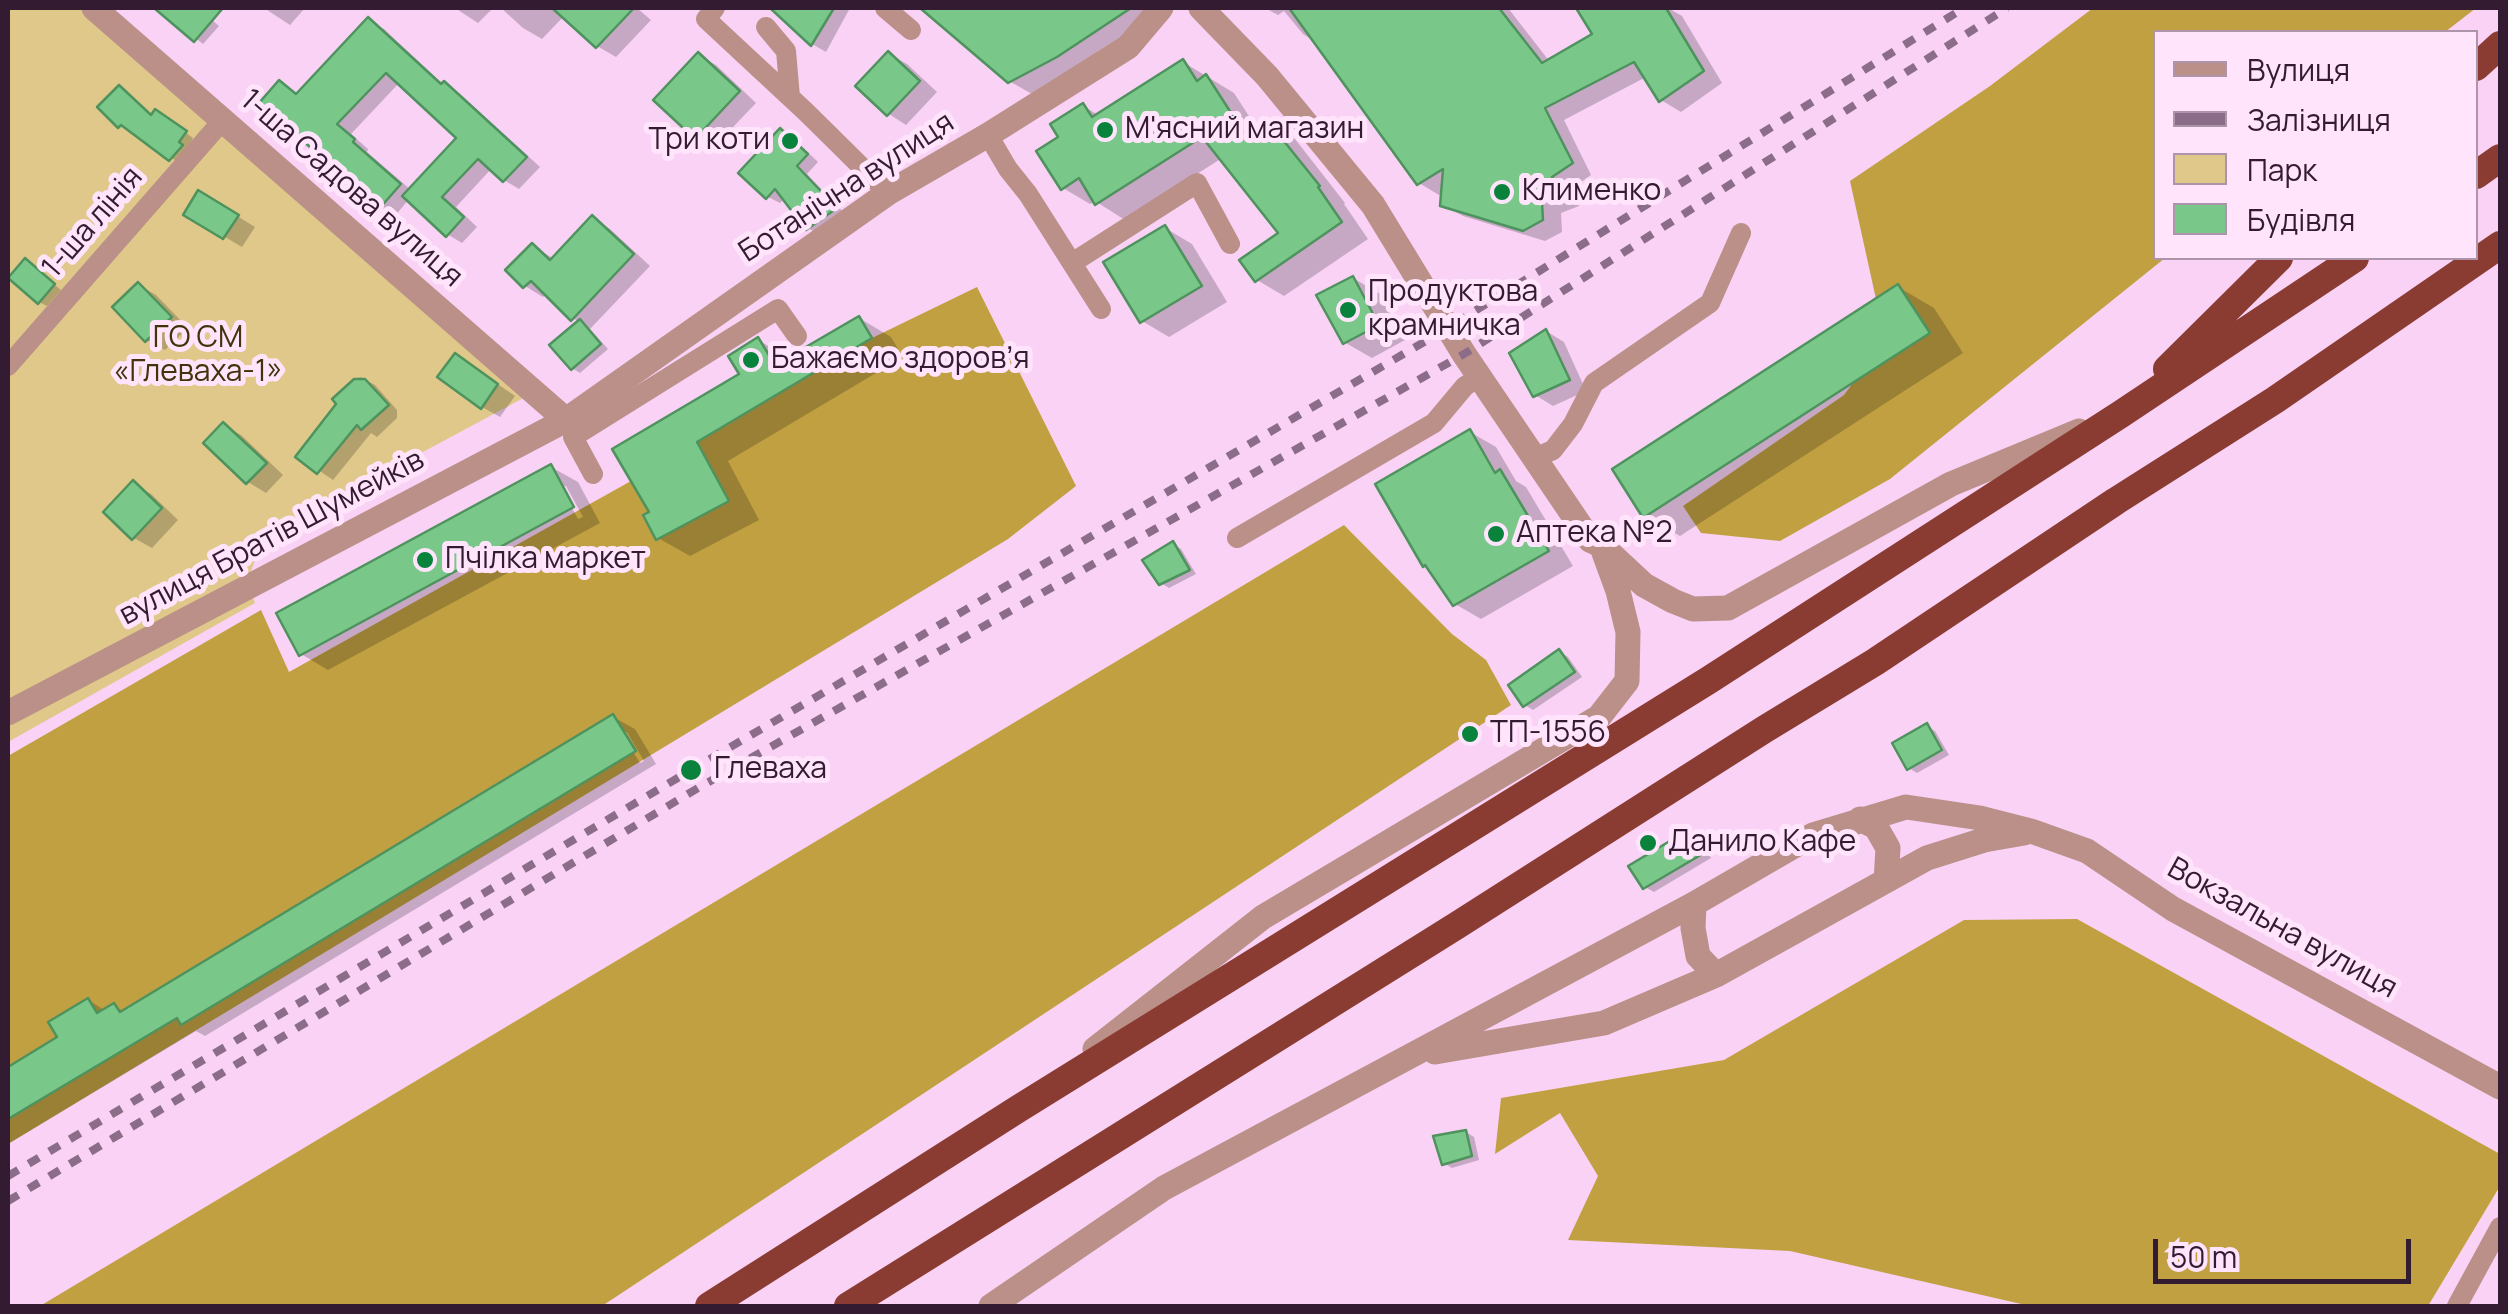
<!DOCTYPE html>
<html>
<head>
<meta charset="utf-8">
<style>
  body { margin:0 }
  #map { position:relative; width:2508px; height:1314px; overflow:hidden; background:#f9d2f5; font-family:Manrope,sans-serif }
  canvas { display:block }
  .frame { position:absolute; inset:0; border:10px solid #331b31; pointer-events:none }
  .legend { position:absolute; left:2153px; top:30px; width:325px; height:230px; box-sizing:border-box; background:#ffe4fc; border:2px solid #ad94ab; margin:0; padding:12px 18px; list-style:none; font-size:30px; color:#331b31 }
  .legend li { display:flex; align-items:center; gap:20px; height:50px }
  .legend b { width:50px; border:2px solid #ad94ab }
  .scale { position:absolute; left:2153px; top:1239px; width:258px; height:45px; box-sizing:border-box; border:5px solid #331b31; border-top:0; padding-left:12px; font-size:30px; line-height:35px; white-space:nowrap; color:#331b31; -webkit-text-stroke:8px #ffe4fc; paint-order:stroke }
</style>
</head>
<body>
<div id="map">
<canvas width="2508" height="1314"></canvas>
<div class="frame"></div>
<ul class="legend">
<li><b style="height:12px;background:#ba9088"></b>Вулиця</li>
<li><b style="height:12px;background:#8c6d89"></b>Залізниця</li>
<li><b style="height:28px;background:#dfc889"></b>Парк</li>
<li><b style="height:28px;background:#79c88a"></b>Будівля</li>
</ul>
<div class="scale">50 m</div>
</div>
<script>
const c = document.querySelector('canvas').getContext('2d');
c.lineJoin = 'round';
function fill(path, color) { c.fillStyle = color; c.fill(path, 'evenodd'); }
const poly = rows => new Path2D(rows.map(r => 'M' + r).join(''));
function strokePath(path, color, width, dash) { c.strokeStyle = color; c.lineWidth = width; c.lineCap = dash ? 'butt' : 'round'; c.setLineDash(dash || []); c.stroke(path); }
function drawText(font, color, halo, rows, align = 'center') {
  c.font = font + ' Manrope,sans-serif'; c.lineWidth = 10; c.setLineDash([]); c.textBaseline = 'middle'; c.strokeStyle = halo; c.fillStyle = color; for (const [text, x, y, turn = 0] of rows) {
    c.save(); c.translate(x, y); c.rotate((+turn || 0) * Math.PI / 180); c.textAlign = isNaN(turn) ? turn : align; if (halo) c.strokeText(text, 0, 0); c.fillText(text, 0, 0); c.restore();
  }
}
const green = poly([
  [8,8,88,8,529,395,263,538,247,582,255,603,8,742]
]);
const forest = poly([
  [2093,8,2476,8,2445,32,2156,32,2156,258,2165,258,1890,479,1780,541,1701,533,1683,506,1844,395,1885,340,1850,181,1990,86],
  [977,287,1076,486,1008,539,8,1144,8,756,261,610,289,672,631,481,872,338],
  [1344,525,1452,634,1486,660,1511,705,602,1306,40,1306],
  [2077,919,2500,1154,2500,1186,2428,1306,2030,1306,1790,1251,1568,1240,1598,1176,1560,1113,1495,1154,1501,1098,1724,1060,1964,920]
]);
const shadow = poly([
  [182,8,198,8,219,26,203,44,172,19],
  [264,8,305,8,290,25],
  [455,8,493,8,478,23],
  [501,8,637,8,651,20,616,57,597,46,564,16,542,39,523,28],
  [774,8,850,8,826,52,812,44],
  [924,8,1154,8,1138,38,1039,98,1009,81],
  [1265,8,1508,8,1550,62,1596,35,1579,8,1620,8,1637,18,1656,8,1668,8,1682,16,1722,83,1681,112,1661,100,1646,77,1564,120,1591,175,1571,189,1579,206,1561,213,1562,232,1545,241,1463,216,1443,205,1444,192,1439,195,1419,183,1317,43,1303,34,1284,11,1278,15],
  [369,21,384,29,444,85,459,93,540,167,519,189,504,180,492,168,456,207,477,227,462,243,447,234,409,199,395,216,380,207,280,83,298,95],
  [400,82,459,138,411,190,367,152,368,149,351,134],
  [889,54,907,64,937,92,906,125,889,114,859,86],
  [698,55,716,65,756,103,714,147,696,137],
  [1183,62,1234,93,1258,130,1267,123,1295,139,1345,203,1344,204,1368,239,1284,296,1257,280,1282,234,1222,158,1125,220,1095,201,1090,204,1063,188,1062,138,1083,106,1100,116],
  [119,88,153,116,164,117,193,138,179,163,130,128,128,130,120,126],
  [781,131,793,138,818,162,807,174,847,216,820,235,808,228,785,198,780,203,768,197],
  [199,193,255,227,242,247,186,214],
  [592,218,610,229,650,266,590,329,608,349,580,373,572,368,579,323,546,293,543,297,525,286,533,246,554,259],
  [1165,228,1192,244,1227,302,1169,337,1142,321],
  [26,261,61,290,47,306,39,302],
  [1353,278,1380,294,1405,340,1372,358,1344,342],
  [139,285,156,295,188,328,165,350,147,340],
  [1898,287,1934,308,1963,353,1680,536,1645,516],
  [859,318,891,337,903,357,728,461,759,520,690,556,658,538,652,513,615,450,743,375,758,340,789,358],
  [1546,331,1564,342,1586,391,1553,406,1535,395],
  [473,367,515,396,500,417,482,407],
  [360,377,375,385,397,410,397,418,377,437,371,433,333,480,298,456,340,403,336,399],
  [223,425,241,435,283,475,266,493,248,482,206,443],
  [1470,432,1496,447,1516,481,1526,487,1573,566,1481,619,1455,604,1430,568,1424,565],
  [551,467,578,482,600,523,328,670,301,654],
  [560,486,566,486,583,517,578,519],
  [133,484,151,494,178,520,152,548,134,538],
  [1173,544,1181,549,1196,574,1169,588,1161,583],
  [1560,652,1568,657,1582,677,1533,710,1525,705],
  [613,717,635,729,656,764,205,1036,196,1031,8,1144,8,1070,60,1038,88,1000,106,1011,114,1006,125,1012],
  [621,732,627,732,644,761,640,763],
  [1927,726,1935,731,1949,755,1917,773,1909,768],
  [1690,832,1698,837,1711,858,1654,892,1645,887],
  [1466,1132,1474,1137,1479,1160,1452,1168,1444,1163]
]);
const building = poly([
  [154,8,223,8,194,42,154,8],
  [552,8,634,8,596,48,552,8],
  [770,8,834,8,811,46,770,8],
  [920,8,1131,8,1057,57,1008,83,920,8],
  [1289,8,1499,8,1542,63,1592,34,1576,8,1666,8,1704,71,1659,102,1634,62,1545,108,1573,163,1552,177,1561,195,1542,202,1543,220,1523,231,1440,206,1443,169,1417,185,1289,8],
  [368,17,441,84,444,81,527,157,503,182,478,159,442,197,464,217,446,237,402,196,456,138,386,73,337,124,355,139,353,142,401,184,378,210,355,189,356,187,259,103,279,80,296,94,368,17],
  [888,51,920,81,887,116,855,86,888,51],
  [698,52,740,91,695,139,653,100,698,52],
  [1183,59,1197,81,1206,74,1246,136,1267,120,1320,186,1318,187,1342,222,1255,282,1239,260,1278,233,1202,137,1095,205,1079,178,1061,190,1036,151,1058,137,1050,124,1083,103,1092,117,1183,59],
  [119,85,151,115,155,109,187,131,179,142,183,145,169,161,121,125,118,128,97,107,119,85],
  [780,128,808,154,797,166,837,208,806,230,775,189,766,199,738,173,780,128],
  [198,190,239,215,223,239,183,215,198,190],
  [592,215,634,254,571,321,531,281,523,288,505,270,532,243,550,260,592,215],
  [1165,225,1202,286,1140,323,1103,262,1165,225],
  [25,258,55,284,38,304,8,278,25,258],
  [1353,276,1379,325,1343,344,1316,295,1353,276],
  [138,282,172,317,145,342,112,307,138,282],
  [1898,284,1930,333,1643,518,1612,469,1898,284],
  [859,316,872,338,697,442,729,501,656,540,643,515,649,512,612,449,739,374,728,356,758,337,775,365,859,316],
  [580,319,601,344,571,370,549,345,580,319],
  [1546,329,1570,380,1533,397,1509,353,1546,329],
  [455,353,498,384,481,409,437,377,455,353],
  [354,379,365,379,389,405,361,430,357,425,317,474,295,457,336,404,332,399,354,379],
  [223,422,267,463,246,484,203,443,223,422],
  [1470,429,1495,473,1500,469,1549,551,1453,606,1425,565,1423,567,1375,484,1470,429],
  [551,464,574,507,299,656,276,613,551,464],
  [133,480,162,508,132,540,103,512,133,480],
  [1173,541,1190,570,1159,585,1142,560,1173,541],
  [1559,649,1575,672,1523,707,1508,685,1559,649],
  [613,714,636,751,181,1025,177,1018,8,1119,8,1067,57,1037,48,1022,88,998,97,1013,114,1003,120,1012,613,714],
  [1927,723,1942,750,1907,770,1892,743,1927,723],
  [1690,829,1704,853,1643,889,1628,866,1690,829],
  [1466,1130,1472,1156,1442,1165,1433,1136,1466,1130]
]);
const service = poly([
  [715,8,706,19,806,112,888,193],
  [885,8,911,30],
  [766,27,786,51,790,97],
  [988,135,1008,169,1028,194,1101,309],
  [1072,263,1197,183,1230,244],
  [8,366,223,120],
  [1535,458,1553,450,1573,424,1594,383,1710,303,1741,233],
  [593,474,573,437,778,309,797,336],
  [1237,538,1434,423,1465,386,1480,377],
  [2457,1306,2500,1227]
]);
const minor = poly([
  [94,8,566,420],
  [8,713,566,420,888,193,988,135,1128,47,1161,8]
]);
const tertiary = poly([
  [1201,8,1267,76,1373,205,1464,354,1590,540,1601,545,1644,585,1673,601,1693,609,1728,608,1951,484,2079,431],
  [1860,819,1876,827,1888,848,1886,881],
  [1694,904,1693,928,1698,956,1716,975],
  [1095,1049,1263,917,1599,717,1627,681,1628,632,1618,591,1603,550],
  [1435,1052,1604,1023,1716,975,1927,858,1984,840,2024,833],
  [991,1306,1164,1188,1694,904,1813,835,1906,807,1980,818,2031,831,2087,851,2173,909,2500,1087]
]);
const trunk = poly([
  [2476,67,2500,45],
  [2476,175,2500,158],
  [2167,369,2279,258],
  [709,1306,1018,1109,1709,680,2121,414,2355,258],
  [848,1306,1456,926,1765,729,1875,662,2116,501,2275,400,2500,245]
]);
const rail = poly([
  [8,1176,691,770,1436,335,1964,8],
  [8,1201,698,788,1464,354,2007,8]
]);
const markers = [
  [1105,130,10,"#09823b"],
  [790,141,10,"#09823b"],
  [1502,192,10,"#09823b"],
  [1348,310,10,"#09823b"],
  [751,360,10,"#09823b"],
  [1496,534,10,"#09823b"],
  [425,560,10,"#09823b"],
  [1470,734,10,"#09823b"],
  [691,770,12,"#09823b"],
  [1648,843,10,"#09823b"]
];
const poiNames = [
  ["М'ясний магазин",1125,130],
  ["Три коти",770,141,"right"],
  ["Клименко",1522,192],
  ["Продуктова",1368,293],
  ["крамничка",1368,327],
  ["Бажаємо здоровʼя",771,360],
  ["Аптека №2",1516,534],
  ["Пчілка маркет",445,560],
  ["ТП-1556",1490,734],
  ["Глеваха",714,770],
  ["Данило Кафе",1668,843]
];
const streetNames = [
  ["Ботанічна вулиця",847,188,-33],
  ["1-ша Садова вулиця",351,189,41],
  ["1-ша лінія",93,223,-49],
  ["вулиця Братів Шумейків",272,538,-28],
  ["Вокзальна вулиця",2282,929,29]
];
const parkNames = [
  ["ГО СМ",198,339],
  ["«Глеваха-1»",198,373]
];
fill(green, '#dfc889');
fill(forest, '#c1a042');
fill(shadow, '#0003');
fill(building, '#79c88a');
strokePath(building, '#4e925e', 2.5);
strokePath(service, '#ba9088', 20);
strokePath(minor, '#ba9088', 25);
strokePath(tertiary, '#ba9088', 25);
strokePath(trunk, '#8b3c32', 28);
strokePath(rail, '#8c6d89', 8, [12, 12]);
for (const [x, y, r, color] of markers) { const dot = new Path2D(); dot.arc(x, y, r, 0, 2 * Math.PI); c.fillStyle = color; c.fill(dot); strokePath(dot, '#ffe4fc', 4); }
drawText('30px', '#331b31', '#ffe4fc', poiNames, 'left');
drawText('30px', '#331b31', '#ffe4fc', streetNames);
drawText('30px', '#41340b', '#ffe4fc', parkNames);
</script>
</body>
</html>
